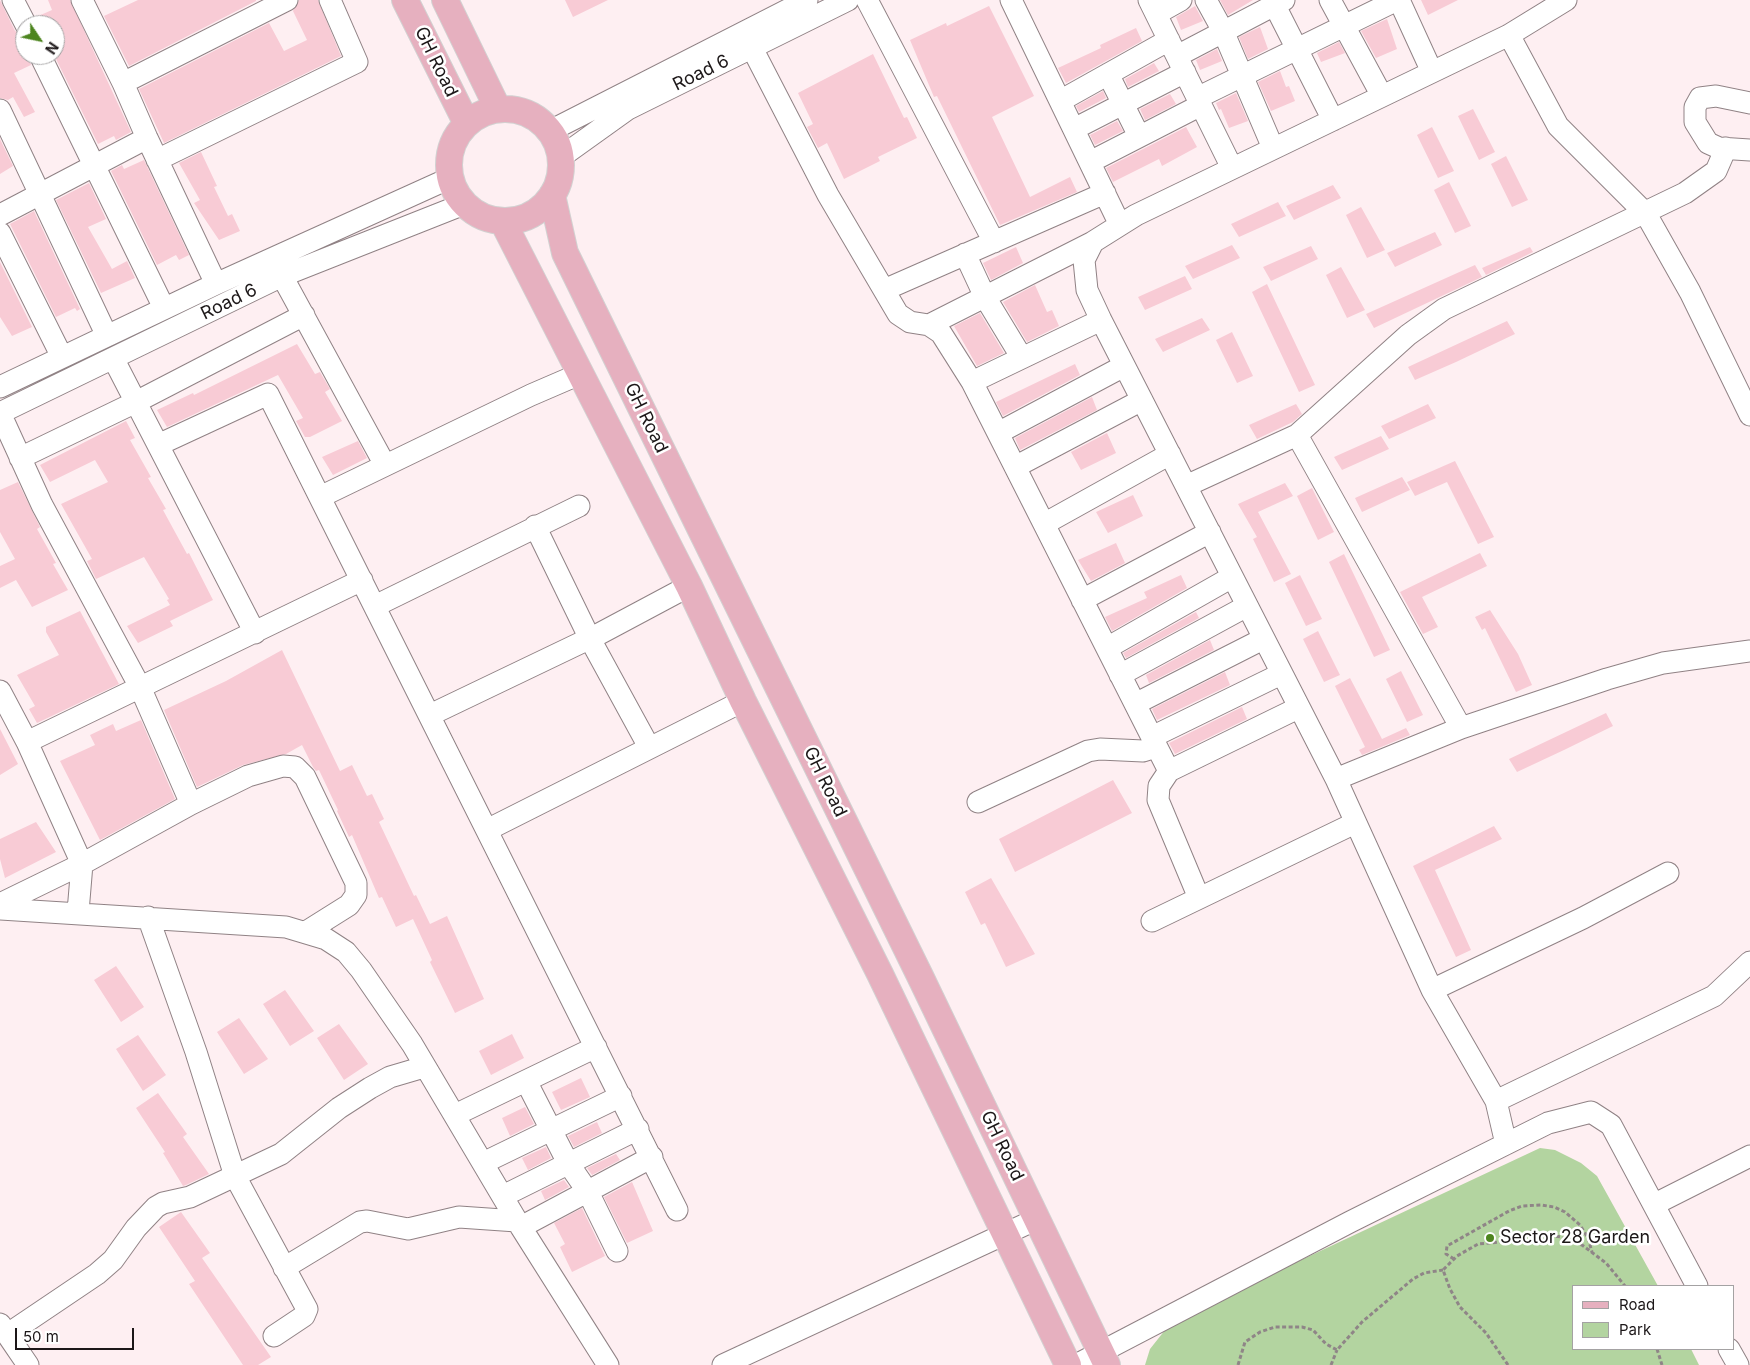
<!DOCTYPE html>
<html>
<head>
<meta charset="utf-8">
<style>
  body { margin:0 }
  #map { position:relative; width:1750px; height:1365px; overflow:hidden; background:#feeff2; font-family:Inter,sans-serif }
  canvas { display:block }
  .legend { position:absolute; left:1572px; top:1285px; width:162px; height:65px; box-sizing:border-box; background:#fff; border:1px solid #a4a2a3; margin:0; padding:6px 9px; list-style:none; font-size:15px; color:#1c1718 }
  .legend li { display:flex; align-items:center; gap:10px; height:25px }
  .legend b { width:25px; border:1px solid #a4a2a3 }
  .north { position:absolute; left:15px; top:15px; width:50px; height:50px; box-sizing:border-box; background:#fff; border:1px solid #a4a2a3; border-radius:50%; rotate:124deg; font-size:14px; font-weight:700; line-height:20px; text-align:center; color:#1c1718 }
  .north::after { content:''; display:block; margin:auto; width:18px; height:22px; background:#4d851f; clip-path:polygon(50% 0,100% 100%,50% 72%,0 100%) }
  .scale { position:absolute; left:15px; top:1328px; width:119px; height:22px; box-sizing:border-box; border:2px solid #1c1718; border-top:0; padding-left:6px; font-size:15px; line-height:18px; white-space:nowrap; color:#1c1718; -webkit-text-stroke:4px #fff; paint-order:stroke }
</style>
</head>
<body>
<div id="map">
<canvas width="1750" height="1365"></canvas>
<ul class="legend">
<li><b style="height:6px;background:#e6b0bf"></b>Road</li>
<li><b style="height:14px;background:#b3d4a0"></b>Park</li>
</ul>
<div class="north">N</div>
<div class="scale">50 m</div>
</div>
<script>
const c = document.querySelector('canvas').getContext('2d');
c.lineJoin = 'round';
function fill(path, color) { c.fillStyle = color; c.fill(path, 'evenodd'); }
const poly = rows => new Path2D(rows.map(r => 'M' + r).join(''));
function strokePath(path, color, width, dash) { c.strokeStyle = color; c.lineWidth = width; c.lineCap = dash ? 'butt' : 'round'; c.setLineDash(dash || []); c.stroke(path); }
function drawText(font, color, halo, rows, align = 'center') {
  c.font = font + ' Inter,sans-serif'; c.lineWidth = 5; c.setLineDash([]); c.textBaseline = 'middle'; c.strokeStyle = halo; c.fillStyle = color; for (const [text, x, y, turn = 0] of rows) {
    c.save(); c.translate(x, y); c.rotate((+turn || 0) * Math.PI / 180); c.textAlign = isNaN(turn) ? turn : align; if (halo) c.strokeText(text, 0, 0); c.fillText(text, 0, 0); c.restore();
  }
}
const green = poly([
  [1540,1148,1555,1150,1581,1163,1597,1176,1658,1286,1574,1286,1574,1349,1691,1349,1699,1365,1145,1365,1150,1349,1173,1320]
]);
const building = poly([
  [0,0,15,31,25,37,25,55,28,55,31,65,14,73,35,112,24,117,13,97,8,100,0,98],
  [48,0,70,0,131,132,116,140,114,136,98,144,55,57,55,25,38,25,36,17,52,10],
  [138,0,256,0,256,1,129,66,104,16],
  [299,0,318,0,341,56,164,143,139,89,269,23,284,51,307,40,293,11],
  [565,0,608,0,573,17],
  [1220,0,1253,0,1228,15],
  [1421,0,1458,0,1428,15],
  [989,6,1034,96,992,117,1030,197,1070,177,1077,192,1000,225,937,96,934,97,910,40,946,23,947,26],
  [1195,6,1203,21,1181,30,1176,17],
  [1387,19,1397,49,1376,58,1361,31],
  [1260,27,1268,49,1248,59,1239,37],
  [1136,28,1142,41,1066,83,1058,68,1101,48,1100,45],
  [1339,42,1345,53,1321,62,1317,53],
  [1217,49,1222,61,1200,70,1196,60],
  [873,54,904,118,907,117,917,138,878,157,880,161,844,179,827,143,818,148,807,127,813,124,798,93],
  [1154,63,1159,71,1128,87,1125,79],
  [1280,71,1286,87,1289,86,1295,101,1271,111,1258,82],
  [1103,91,1106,98,1079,112,1076,106],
  [1236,93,1248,121,1229,128,1221,109,1219,110,1216,103],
  [1170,94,1176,104,1145,120,1140,109],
  [1473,109,1495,152,1479,160,1458,116],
  [1117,121,1123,131,1095,145,1090,135],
  [1186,127,1197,147,1162,166,1159,159,1113,182,1106,168],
  [1432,127,1454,171,1438,178,1417,135],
  [0,139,13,166,0,174],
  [201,152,217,186,214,187,228,216,232,214,240,231,219,240,194,203,200,200,179,163],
  [1506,156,1528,200,1512,207,1491,164],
  [144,160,189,255,179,260,176,255,157,265,111,171,122,165,124,169],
  [1449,182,1471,226,1455,233,1434,190],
  [89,183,106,219,88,227,112,269,127,261,135,278,101,293,56,200],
  [1333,185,1341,198,1294,220,1286,206],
  [1278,202,1286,216,1239,237,1231,224],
  [1361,207,1385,250,1367,258,1346,215],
  [34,211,80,309,77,311,75,308,56,317,10,224],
  [1435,232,1442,245,1395,267,1387,253],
  [1232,245,1240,258,1193,279,1185,266],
  [1311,246,1318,259,1271,281,1263,267],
  [1016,247,1023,263,991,280,983,263],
  [1530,247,1533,252,1486,275,1482,268],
  [0,262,32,327,12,336,0,317],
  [1475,265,1482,277,1374,328,1366,314],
  [1341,267,1365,310,1347,318,1326,275],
  [1185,276,1192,289,1145,310,1138,297],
  [1267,284,1315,385,1299,392,1252,292],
  [1035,285,1047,312,1052,310,1059,326,1027,342,1003,302],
  [980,313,1004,353,977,366,954,326],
  [1202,318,1210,330,1163,352,1155,339],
  [1507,321,1515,334,1456,362,1415,380,1408,367],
  [1232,332,1253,376,1237,383,1216,340],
  [297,344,315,374,320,372,330,389,325,392,342,421,310,437,305,437,296,421,303,418,278,375,167,427,157,410,193,393,194,395],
  [1075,364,1080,375,1003,416,996,402],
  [1092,397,1097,410,1020,450,1015,438],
  [1296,404,1302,414,1293,422,1257,439,1249,425],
  [1428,404,1436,418,1389,439,1381,426],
  [126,421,135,438,130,440,151,477,148,478,166,509,163,510,187,554,189,553,213,600,170,621,173,626,138,643,127,626,170,605,167,600,169,599,144,557,96,579,87,561,92,559,61,504,108,482,95,460,50,482,40,465],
  [1107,433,1116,453,1081,470,1071,452],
  [1381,436,1389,449,1342,470,1334,457],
  [358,441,367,458,333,475,322,457],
  [1455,461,1494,537,1478,544,1447,482,1415,496,1407,482],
  [1402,477,1410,490,1362,512,1355,498],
  [18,482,40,527,37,529,56,563,53,564,68,590,32,607,16,580,0,588,0,566,15,559,0,532,0,490],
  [1285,483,1293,496,1258,512,1291,574,1274,582,1253,539,1257,537,1238,504],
  [1312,488,1334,532,1318,540,1297,496],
  [1133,495,1143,516,1108,533,1096,512],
  [1116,543,1125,563,1091,581,1078,560],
  [1480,553,1487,566,1422,597,1438,627,1423,634,1400,592],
  [1344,554,1390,650,1374,657,1329,562],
  [1181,575,1187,588,1112,631,1105,617,1147,598,1144,592],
  [1300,575,1322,619,1306,626,1285,583],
  [1490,610,1518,654,1532,685,1516,692,1485,628,1482,630,1475,617],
  [80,611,119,684,37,723,29,709,35,706,17,675,59,655,46,632,46,627],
  [1196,612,1199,618,1126,658,1123,653],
  [1318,631,1340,675,1324,682,1303,639],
  [1210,640,1214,650,1149,683,1146,675],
  [282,650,340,771,352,765,367,796,372,794,384,819,379,822,414,896,416,895,430,924,447,916,484,999,455,1013,430,962,432,960,413,919,396,927,382,897,379,898,352,835,349,837,337,811,338,810,319,770,316,771,313,767,302,745,286,754,243,765,197,787,164,710,226,681],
  [1401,671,1423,715,1407,722,1386,679],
  [1225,672,1230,685,1157,720,1152,709],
  [1350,678,1382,739,1406,728,1410,735,1362,755,1359,750,1365,747,1335,686],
  [1242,707,1247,719,1175,754,1169,743],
  [1606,713,1613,726,1564,750,1517,772,1509,759],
  [141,720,175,799,100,840,60,761,95,745,90,735,113,724,116,731],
  [0,729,18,764,0,775],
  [1113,780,1132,813,1015,872,999,839],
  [36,822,56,852,5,878,0,859,0,839],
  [1494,826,1502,839,1435,870,1471,950,1456,957,1413,866],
  [991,878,1035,954,1006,967,985,923,981,925,965,892],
  [116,966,144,1007,121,1022,94,980],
  [285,990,314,1031,290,1046,263,1004],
  [239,1018,268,1059,244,1074,217,1032],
  [339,1024,368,1064,344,1080,317,1038],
  [512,1034,524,1058,491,1075,479,1051],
  [138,1035,166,1075,143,1091,116,1049],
  [581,1078,590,1097,561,1110,552,1092],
  [158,1093,187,1134,183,1137,209,1174,186,1185,183,1186,163,1153,165,1152,136,1108],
  [525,1107,534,1124,510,1136,502,1118],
  [597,1122,602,1133,574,1147,568,1136],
  [546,1147,551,1158,528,1170,522,1158],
  [616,1154,620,1160,592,1175,587,1168],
  [564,1180,569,1187,545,1200,541,1191],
  [632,1182,653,1231,627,1243,604,1197],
  [582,1208,605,1256,572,1272,560,1247,565,1244,554,1223],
  [181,1212,210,1253,202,1258,271,1357,258,1365,243,1365,189,1284,195,1281,159,1227]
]);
const path = poly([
  [1454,1259,1446,1254,1447,1246,1509,1211,1522,1206,1541,1205,1554,1207,1565,1212,1580,1225,1588,1238,1592,1252],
  [1657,1349,1662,1365],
  [1238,1365,1245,1342,1260,1332,1275,1327,1302,1327,1313,1330,1326,1344,1337,1350,1362,1322,1413,1279,1424,1273,1443,1270],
  [1331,1365,1337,1350],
  [1508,1365,1486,1333,1460,1307,1450,1289,1443,1270,1457,1256,1478,1244,1500,1242,1531,1232,1561,1237,1582,1245,1606,1263,1625,1286]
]);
const minor = poly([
  [13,0,26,25],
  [82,0,123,83,147,138,216,284],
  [867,0,994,242],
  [1011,0,1120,225],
  [1149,0,1232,168],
  [1206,0,1223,31,1273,148],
  [1272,0,1333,120],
  [1330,0,1382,96],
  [1399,0,1432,72],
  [1156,14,1181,0],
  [1509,35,1558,126,1646,214,1690,292,1750,415],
  [752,48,828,195,898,314,910,322,929,325,941,333,972,382,1169,771,1298,708],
  [40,55,164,308],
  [1177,56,1284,0],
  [1108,74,1139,136],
  [123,83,287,0],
  [1197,98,1397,0],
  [1060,101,1169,40],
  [1750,103,1716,96,1700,98,1695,107,1695,122,1708,143,1719,148,1750,150],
  [0,110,107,336],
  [1074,129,1185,72],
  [550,131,807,0],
  [561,157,628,109,848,0],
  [157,160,357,62,330,0],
  [1090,162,1201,105],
  [0,215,147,138],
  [0,233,62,357],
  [965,254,985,297,1022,358],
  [282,276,385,465],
  [884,290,1105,193],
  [929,325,1093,242],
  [113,358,255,633],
  [972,382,1101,320],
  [0,387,216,284,450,178],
  [0,413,282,276,464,204],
  [0,413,42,505,140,687,191,804],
  [998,433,1124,366],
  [1297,435,1461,728],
  [158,445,268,394,677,1210],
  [20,458,136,402,304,315],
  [1015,467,1142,400],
  [1186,486,1297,435,1408,335,1444,309,1685,193,1716,171,1726,148],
  [320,497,531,395,582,373],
  [1044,524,1170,454],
  [535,526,590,639,649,747],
  [1082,600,1210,532],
  [375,606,579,506],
  [1107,648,1232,577],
  [1120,675,1247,606],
  [0,691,27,742,82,864,78,912],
  [1135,704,1263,639],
  [430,715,599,634,689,586],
  [1152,737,1281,674],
  [27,742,362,580],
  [1169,771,1159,786,1158,800,1199,898],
  [1336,779,1461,728,1607,679,1663,663,1750,651],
  [978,802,1088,751,1100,749,1143,751,1156,747],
  [487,830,743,701],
  [0,904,82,864,191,804,248,776,283,766,295,767,305,777,356,883,356,895,349,905,306,932],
  [0,909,286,927,326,939,346,952,361,970,412,1044,517,1221,608,1365],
  [148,917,196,1052,235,1176,307,1309,304,1316,274,1336],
  [1152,921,1355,823],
  [1432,990,1583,918,1668,873],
  [526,1081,568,1163,588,1192,617,1251],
  [1496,1101,1714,996,1750,962],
  [455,1115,596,1047],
  [1506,1144,1496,1101,1432,990,1336,779,1101,320,1087,290,1084,260,1093,242,1136,215,1509,35,1566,0],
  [483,1163,621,1096],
  [503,1196,638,1129],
  [1655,1204,1750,1156],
  [521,1227,652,1157],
  [284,1268,360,1222,367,1221,408,1229,459,1217,517,1221],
  [0,1324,28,1365],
  [8,1334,97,1274,113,1260,136,1228,156,1207,163,1203,190,1197,281,1154,339,1108,370,1088,390,1077,424,1067],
  [1729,1349,1738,1365],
  [723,1365,1037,1219],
  [1076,1365,1350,1222,1548,1123,1591,1112,1611,1125,1697,1286]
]);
const major = poly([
  [405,0,467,124],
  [445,0,498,109],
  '449 165a56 56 0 1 1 112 0a56 56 0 1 1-112 0Z',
  [552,195,565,253,920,976,1107,1365],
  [503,222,689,586,743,701,880,974,1068,1365]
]);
const markers = [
  [1490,1238,5,"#4d851f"]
];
const streetNames = [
  ["GH Road",436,62,64],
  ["Road 6",701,73,-26],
  ["Road 6",229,302,-26],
  ["GH Road",646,418,64],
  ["GH Road",825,782,64],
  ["GH Road",1002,1146,64]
];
const poiNames = [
  ["Sector 28 Garden",1500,1238]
];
fill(green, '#b3d4a0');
fill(building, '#f8cbd5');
strokePath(minor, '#908285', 23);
strokePath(major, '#d2d1d1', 28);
strokePath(path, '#8f8587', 3, [4, 2.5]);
strokePath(minor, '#fff', 21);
strokePath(major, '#e6b0bf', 26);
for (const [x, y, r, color] of markers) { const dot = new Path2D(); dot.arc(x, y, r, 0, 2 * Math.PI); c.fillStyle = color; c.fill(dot); strokePath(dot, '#fff', 2); }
drawText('18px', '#1c1718', '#fff', streetNames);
drawText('18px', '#1c1718', '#fff', poiNames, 'left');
</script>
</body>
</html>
